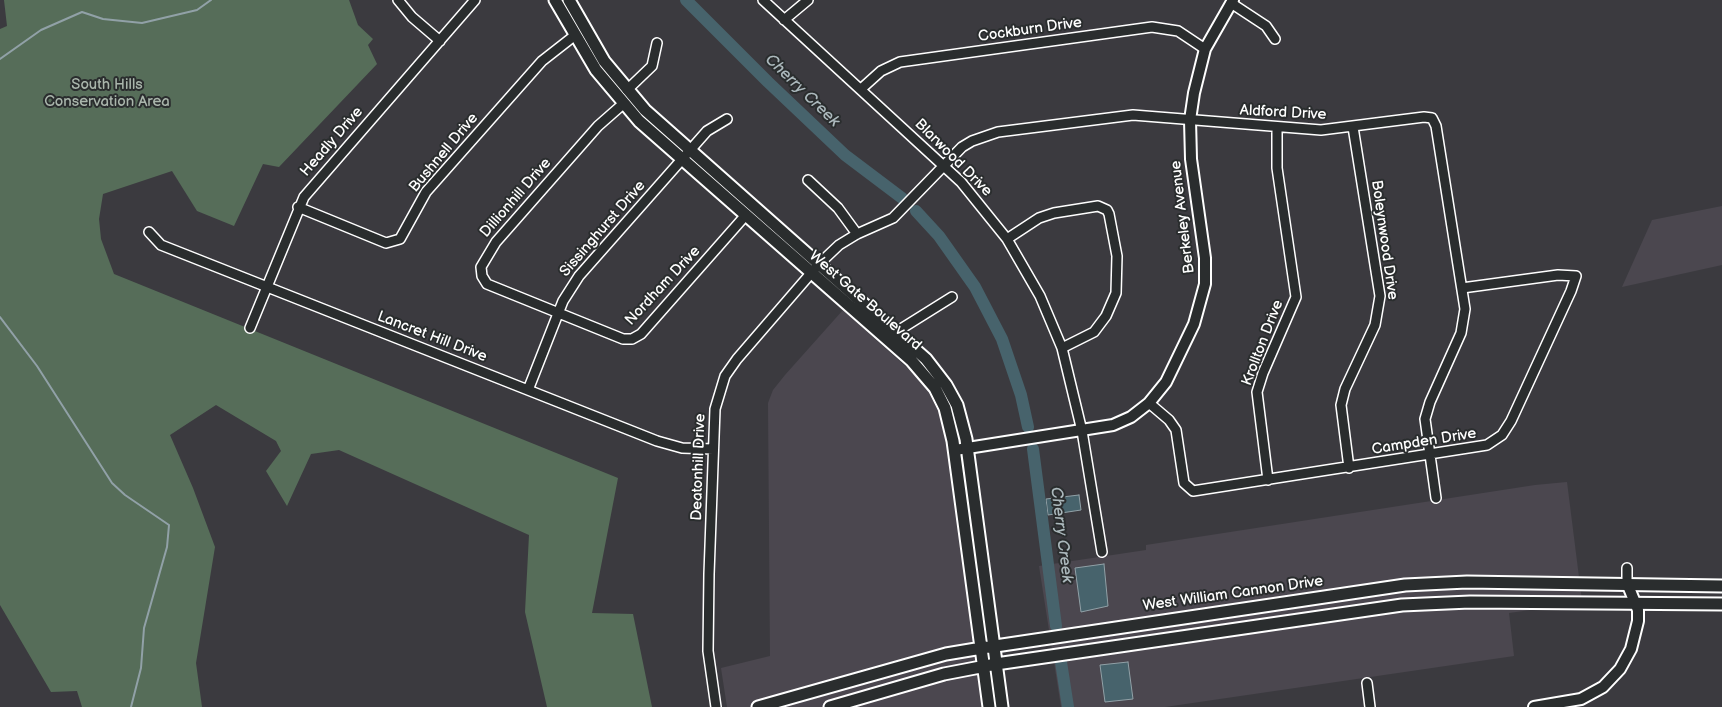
<!DOCTYPE html>
<html>
<head>
<meta charset="utf-8">
<style>
  body { margin:0 }
  canvas { display:block; background:#3b3a3f }
</style>
</head>
<body>
<canvas width="1722" height="707"></canvas>
<script>
const c = document.querySelector('canvas').getContext('2d');
c.lineJoin = 'round';
function fill(path, color) { c.fillStyle = color; c.fill(path, 'evenodd'); }
const poly = rows => new Path2D(rows.map(r => 'M' + r).join(''));
function strokePath(path, color, width, dash) { c.strokeStyle = color; c.lineWidth = width; c.lineCap = dash ? 'butt' : 'round'; c.setLineDash(dash || []); c.stroke(path); }
function drawText(font, color, halo, rows, align = 'center') {
  c.font = font + ' "Balsamiq Sans",sans-serif'; c.lineWidth = 4; c.setLineDash([]); c.textBaseline = 'middle'; c.strokeStyle = halo; c.fillStyle = color; for (const [text, x, y, turn = 0] of rows) {
    c.save(); c.translate(x, y); c.rotate((+turn || 0) * Math.PI / 180); c.textAlign = isNaN(turn) ? turn : align; if (halo) c.strokeText(text, 0, 0); c.fillText(text, 0, 0); c.restore();
  }
}
const built = poly([
  [1722,206,1722,265,1622,287,1652,220],
  [843,310,916,376,930,393,940,412,948,441,984,707,727,707,721,668,770,656,768,403,773,390,785,375],
  [1567,482,1583,609,1544,608,1509,613,1514,656,1165,707,1061,707,1039,566,1146,550,1146,545,1535,485]
]);
const green = poly([
  [4,0,349,0,358,25,373,39,368,45,377,64,279,167,263,164,234,226,197,211,172,171,103,194,99,219,101,239,114,274,618,478,592,613,633,614,652,707,547,707,525,612,529,535,339,450,311,454,287,506,266,471,281,451,276,441,216,405,170,435,193,488,215,547,196,663,202,707,82,707,77,691,51,692,0,605,0,29,7,26]
]);
const water = poly([
  [1079,495,1081,510,1048,515,1046,499,1079,495],
  [1104,564,1108,606,1081,612,1075,568,1104,564],
  [1128,662,1133,699,1105,702,1100,665,1128,662]
]);
const stream = poly([
  [0,59,41,30,82,12,103,19,142,23,197,10,211,0],
  [0,317,37,366,112,483,125,495,169,525,167,547,144,628,141,668,131,707]
]);
const river = poly([
  [686,0,768,82,845,155,902,198],
  [916,211,939,236,975,287,1002,339,1021,395,1028,427],
  [1033,449,1056,626],
  [1061,662,1068,707]
]);
const minor = poly([
  [398,0,412,17,440,41],
  [763,0,961,182,1007,239,1040,296,1062,348,1082,431,1102,552],
  [1231,3,1266,26,1275,39],
  [784,20,808,0],
  [861,89,881,71,900,62,1152,27,1178,31,1205,49],
  [627,90,652,66,657,43],
  [623,104,598,126,496,242,481,267,482,276,487,284,623,339,632,339,641,334,745,216],
  [808,180,838,208,857,234],
  [298,207,386,243,400,239,426,192,542,61,574,36],
  [149,232,161,245,657,441,682,448,713,449],
  [1007,239,1039,218,1054,213,1098,206,1107,210,1109,214,1117,256,1116,293,1106,316,1094,332,1062,348],
  [250,328,304,197,475,0],
  [896,332,952,297],
  [528,390,563,301,579,276,707,131,727,119],
  [1149,403,1169,420,1176,430,1184,483,1193,491,1487,445,1502,435,1511,421,1571,291,1576,276,1558,275,1462,288],
  [1349,468,1341,405,1345,389,1375,325,1380,296,1353,127],
  [1268,480,1257,392,1263,373,1296,297,1277,168,1277,128],
  [1627,583,1627,568],
  [1367,683,1370,707],
  [716,707,708,651,709,574,715,409,725,376,737,359,819,264,839,245,857,234,893,218,962,147,972,141,998,132,1133,115,1321,130,1424,117,1432,118,1436,126,1465,309,1461,333,1430,402,1425,419,1436,498]
]);
const tertiary = poly([
  [955,450,1113,425,1131,417,1149,403,1166,382,1194,324,1205,284,1205,258,1191,159,1190,120,1194,93,1205,49,1233,0],
  [1534,707,1581,699,1603,687,1620,669,1631,649,1638,621,1638,610,1627,583]
]);
const secondary = poly([
  [555,0,596,70,639,121,911,360,935,388,945,408,953,441,989,707],
  [569,0,604,61,645,110,926,359,946,385,957,405,966,439,1002,707],
  [758,707,946,654,982,648,1405,585,1467,582,1722,586],
  [830,707,944,674,996,664,1402,605,1470,602,1722,604]
]);
const streetNames = [
  ["Cockburn Drive",1030,30,-8],
  ["Aldford Drive",1283,113,3],
  ["Headly Drive",332,142,-49],
  ["Bushnell Drive",444,153,-50],
  ["Blarwood Drive",953,158,45],
  ["Dillionhill Drive",516,198,-49],
  ["Berkeley Avenue",1183,217,-97],
  ["Sissinghurst Drive",603,229,-49],
  ["Boleynwood Drive",1384,240,82],
  ["Nordham Drive",663,286,-47],
  ["West Gate Boulevard",865,301,41],
  ["Lancret Hill Drive",432,337,21],
  ["Krollton Drive",1263,343,-69],
  ["Campden Drive",1424,442,-9],
  ["Deatonhill Drive",699,467,-88],
  ["West William Cannon Drive",1233,594,-8]
];
const parkNames = [
  ["South Hills",107,85],
  ["Conservation Area",107,102]
];
const waterNames = [
  ["Cherry Creek",802,91,44],
  ["Cherry Creek",1061,535,83]
];
fill(built, '#4b474f');
fill(green, '#566d59');
fill(water, '#47636c');
strokePath(water, '#91a1a7', 1);
strokePath(stream, '#91a1a7', 2);
strokePath(river, '#47636c', 12);
strokePath(minor, '#fff', 12);
strokePath(tertiary, '#fff', 14);
strokePath(secondary, '#fff', 15);
strokePath(minor, '#2a2d2e', 9);
strokePath(tertiary, '#2a2d2e', 10);
strokePath(secondary, '#2a2d2e', 11);
drawText('15px', '#fff', '#2a2d2e', streetNames);
drawText('15px', '#aab6ac', '#2a2d2e', parkNames);
drawText('italic 16px', '#acb9bd', '#2a2d2e', waterNames);
</script>
</body>
</html>
